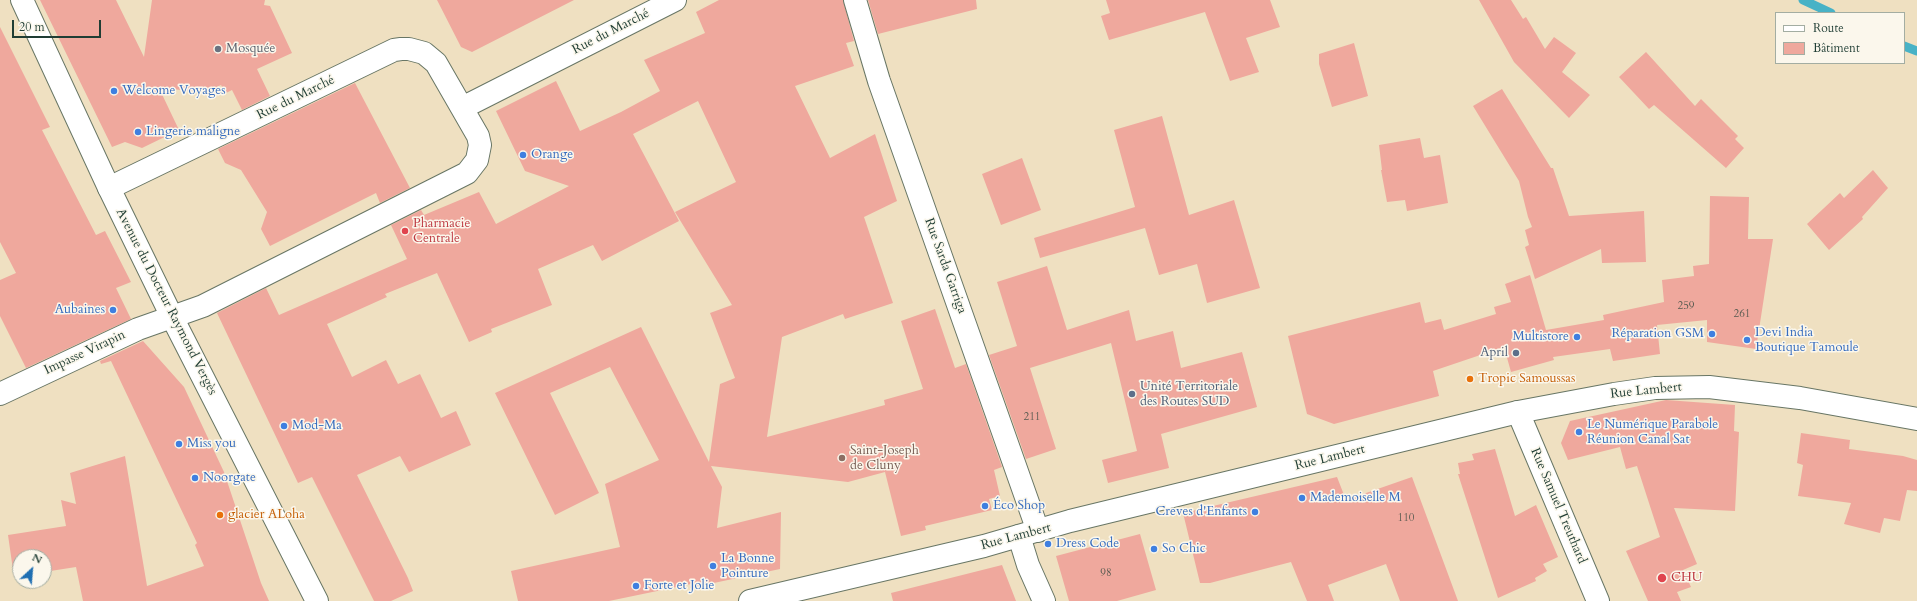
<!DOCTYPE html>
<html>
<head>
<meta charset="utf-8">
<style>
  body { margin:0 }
  #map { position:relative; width:1917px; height:601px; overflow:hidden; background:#efe0c1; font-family:Cardo,serif }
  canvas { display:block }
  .legend { position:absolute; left:1775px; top:12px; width:130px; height:52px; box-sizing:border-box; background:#fbf7ec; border:1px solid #a3ada2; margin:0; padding:5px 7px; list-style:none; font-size:12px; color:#1f3d34 }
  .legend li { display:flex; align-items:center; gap:8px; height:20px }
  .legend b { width:20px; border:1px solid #a3ada2 }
  .north { position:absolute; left:12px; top:549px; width:40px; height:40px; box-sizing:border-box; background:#fbf7ec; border:1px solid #a3ada2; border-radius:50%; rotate:26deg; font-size:11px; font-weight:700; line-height:16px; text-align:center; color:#1f3d34 }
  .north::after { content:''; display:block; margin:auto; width:14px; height:18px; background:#1f6fb2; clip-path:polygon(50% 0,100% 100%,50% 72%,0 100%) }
  .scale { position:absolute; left:12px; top:20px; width:89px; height:18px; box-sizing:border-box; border:2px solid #1f3d34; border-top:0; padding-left:5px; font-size:12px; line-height:14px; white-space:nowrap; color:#1f3d34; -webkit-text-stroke:3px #fbf7ec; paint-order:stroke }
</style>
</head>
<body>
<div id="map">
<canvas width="1917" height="601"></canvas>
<ul class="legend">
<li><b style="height:5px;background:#fff"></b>Route</li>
<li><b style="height:11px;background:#efa89d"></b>Bâtiment</li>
</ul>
<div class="north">N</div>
<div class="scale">20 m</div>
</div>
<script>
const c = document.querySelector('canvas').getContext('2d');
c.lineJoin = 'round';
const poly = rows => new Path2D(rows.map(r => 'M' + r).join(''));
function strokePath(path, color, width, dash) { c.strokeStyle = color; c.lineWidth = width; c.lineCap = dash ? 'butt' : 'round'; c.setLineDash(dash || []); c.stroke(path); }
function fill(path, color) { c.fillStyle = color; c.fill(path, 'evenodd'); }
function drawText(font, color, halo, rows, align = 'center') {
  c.font = font + ' Cardo,serif'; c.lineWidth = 3; c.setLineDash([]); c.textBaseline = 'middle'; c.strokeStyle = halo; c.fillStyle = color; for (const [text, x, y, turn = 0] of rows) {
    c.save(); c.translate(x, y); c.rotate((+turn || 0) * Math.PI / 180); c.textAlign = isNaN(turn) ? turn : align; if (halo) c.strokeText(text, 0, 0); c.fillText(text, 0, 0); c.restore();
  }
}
const stream = poly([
  [1803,0,1831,13],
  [1904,46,1917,51]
]);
const building = poly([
  [40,0,116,0,144,57,152,0,265,0,264,5,270,6,292,53,257,69,270,96,242,110,232,90,226,93,221,85,205,92,159,88,179,130,142,148,125,142,112,147],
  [437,0,574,0,472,52,461,47],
  [719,0,843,0,854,41,846,43,854,66,795,86,830,158,875,134,897,201,864,217,893,303,845,319,843,314,782,337,767,437,885,405,884,400,923,389,901,321,935,309,955,368,966,364,1002,467,994,470,1000,496,989,499,992,510,925,526,926,530,901,536,885,472,848,482,711,466,722,487,717,528,781,512,780,569,690,588,691,584,609,601,518,601,511,571,620,547,605,484,659,460,610,367,550,393,599,493,555,515,495,393,641,327,709,462,720,384,735,378,710,313,732,305,675,212,736,182,698,101,633,134,679,221,602,261,593,245,538,269,552,305,491,329,492,332,469,342,437,273,385,294,387,297,327,324,352,377,386,360,398,384,420,374,441,418,456,411,471,445,409,472,400,456,357,475,408,578,413,591,391,601,374,601,312,477,298,483,217,313,266,288,279,315,407,259,391,225,421,210,424,215,479,192,496,224,569,186,525,171,496,111,556,81,580,131,621,112,660,91,644,60,705,33,696,12],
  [868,0,976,0,977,9,878,34],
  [1106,0,1270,0,1280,27,1246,38,1259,72,1230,81,1205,12,1109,40,1101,16,1110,13],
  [1479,0,1511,0,1523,19,1526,17,1545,49,1554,37,1576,53,1562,72,1590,95,1569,118,1514,62],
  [0,27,50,127,42,130,96,235,105,231,131,282,116,288,131,319,26,368,0,316,0,280,16,273,0,242],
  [1354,43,1368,96,1332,107,1319,64,1319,54],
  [1646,52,1695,106,1701,99,1738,136,1735,139,1744,148,1726,168,1654,105,1649,109,1619,77],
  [355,83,410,188,380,203,376,193,270,246,261,229,267,212,241,170,225,163,218,149],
  [1502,89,1551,168,1553,168,1569,216,1644,211,1646,262,1602,263,1601,249,1535,279,1525,247,1529,245,1525,230,1532,227,1528,217,1519,181,1473,106],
  [1162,116,1189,215,1234,200,1260,288,1207,303,1197,264,1159,275,1145,228,1040,258,1034,238,1135,207,1114,130],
  [1420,138,1424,158,1440,155,1448,203,1407,211,1405,200,1387,202,1381,170,1382,170,1379,145],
  [1022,158,1041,210,1001,225,982,174],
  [1873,170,1888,188,1862,217,1863,219,1829,250,1807,224,1840,193,1844,198],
  [1710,196,1749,197,1748,239,1773,239,1756,349,1707,342,1707,320,1657,325,1660,354,1613,361,1610,349,1553,357,1554,360,1511,372,1504,347,1433,371,1439,396,1334,424,1307,414,1288,336,1420,302,1425,323,1441,319,1444,330,1496,314,1494,307,1511,302,1505,284,1530,275,1546,330,1604,320,1603,315,1664,302,1662,280,1694,276,1693,266,1709,264],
  [1047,266,1067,330,1129,310,1136,341,1173,331,1181,368,1242,352,1257,407,1161,434,1169,468,1108,483,1102,460,1137,451,1111,343,1030,368,1056,449,1026,459,989,355,1017,346,997,282],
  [143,341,184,387,224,472,261,583,269,601,83,601,76,567,44,572,44,557,20,557,20,576,14,577,8,535,66,526,61,500,76,504,70,473,125,456,147,586,204,566,195,545,197,543,111,361,101,364,100,361],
  [1666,400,1735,405,1734,431,1739,432,1735,511,1674,508,1697,564,1683,570,1691,587,1677,592,1681,601,1648,601,1626,551,1660,537,1637,466,1626,469,1620,447,1568,460,1561,443,1570,421],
  [1801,433,1850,440,1849,449,1903,456,1917,460,1917,491,1907,490,1900,521,1884,518,1880,533,1844,524,1851,503,1798,496,1803,465,1797,463],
  [1495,449,1515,516,1536,505,1558,557,1543,564,1547,571,1535,578,1536,581,1498,598,1458,474,1460,474,1458,463,1474,460,1472,454],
  [1337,477,1346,500,1412,477,1458,601,1400,601,1386,564,1328,585,1334,601,1307,601,1291,562,1210,583,1200,583,1183,513],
  [1140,534,1156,590,1117,601,1069,601,1056,556],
  [1002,565,1016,601,893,601,891,593]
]);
const minor = poly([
  [855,0,879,81,1038,531],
  [462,108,675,0],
  [0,394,138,329,203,306,467,173,477,160,480,145,478,136,436,63,424,53,409,49,401,49,394,50,109,188],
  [1518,412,1598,601],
  [1019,536,1028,565,1044,601]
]);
const major = poly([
  [22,0,109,188,172,317,317,601],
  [750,601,984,546,1070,521,1518,412,1614,394,1655,388,1709,387,1800,398,1917,419]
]);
const markers = [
  [218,49,4,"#6b7280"],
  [114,91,4,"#3f7fe0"],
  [138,132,4,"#3f7fe0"],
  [523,155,4,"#3f7fe0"],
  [405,231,4,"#e0444e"],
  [113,310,4,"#3f7fe0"],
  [1712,334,4,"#3f7fe0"],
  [1577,337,4,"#3f7fe0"],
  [1747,340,4,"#3f7fe0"],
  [1516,353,4,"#5c6f8a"],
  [1470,379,4,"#e8710a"],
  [1132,394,4,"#5c6f8a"],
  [284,426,4,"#3f7fe0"],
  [1579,432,4,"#3f7fe0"],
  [179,444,4,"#3f7fe0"],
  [842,458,4,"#8d6e63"],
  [195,478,4,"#3f7fe0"],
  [1302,498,4,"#3f7fe0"],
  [985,506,4,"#3f7fe0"],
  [1255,512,4,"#3f7fe0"],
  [220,515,4,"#e8710a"],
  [1048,544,4,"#3f7fe0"],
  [1154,549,4,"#3f7fe0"],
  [713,566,4,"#3f7fe0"],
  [1662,578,5,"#e0444e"],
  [636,586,4,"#3f7fe0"]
];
const numberNames = [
  ["259",1686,306],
  ["261",1742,314],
  ["211",1032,417],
  ["110",1406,518],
  ["98",1106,573]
];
const streetNames = [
  ["Rue du Marché",611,32,-27],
  ["Rue du Marché",296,98,-26],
  ["Rue Sarda Garriga",945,266,70],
  ["Avenue du Docteur Raymond Vergès",166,302,63],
  ["Impasse Virapin",85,353,-25],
  ["Rue Lambert",1646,391,-6],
  ["Rue Lambert",1330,458,-14],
  ["Rue Samuel Treuthard",1558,506,67],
  ["Rue Lambert",1016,537,-15]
];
const worshipNames = [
  ["Mosquée",226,49]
];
const shopNames = [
  ["Welcome Voyages",122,91],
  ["Lingerie maligne",146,132],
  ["Orange",531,155],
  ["Aubaines",105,310,"right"],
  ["Devi India",1755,333],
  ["Boutique Tamoule",1755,348],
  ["Réparation GSM",1704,334,"right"],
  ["Multistore",1569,337,"right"],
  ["Le Numérique Parabole",1587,425],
  ["Réunion Canal Sat",1587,440],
  ["Mod-Ma",292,426],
  ["Miss you",187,444],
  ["Noorgate",203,478],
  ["Mademoiselle M",1310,498],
  ["Éco Shop",993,506],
  ["Creves d'Enfants",1247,512,"right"],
  ["Dress Code",1056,544],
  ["So Chic",1162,549],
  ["La Bonne",721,559],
  ["Pointure",721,574],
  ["Forte et Jolie",644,586]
];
const healthNames = [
  ["Pharmacie",413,224],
  ["Centrale",413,239],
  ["CHU",1671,578]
];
const serviceNames = [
  ["April",1508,353],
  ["Unité Territoriale",1140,387,"left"],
  ["des Routes SUD",1140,402,"left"]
];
const foodNames = [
  ["Tropic Samoussas",1478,379],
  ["glacier ALoha",228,515]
];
const educationNames = [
  ["Saint-Joseph",850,451],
  ["de Cluny",850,466]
];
strokePath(stream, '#48b2c6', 9);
fill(building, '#efa89d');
strokePath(minor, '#687665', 24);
strokePath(major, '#687665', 24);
strokePath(minor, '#fff', 22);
strokePath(major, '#fff', 22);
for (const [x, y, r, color] of markers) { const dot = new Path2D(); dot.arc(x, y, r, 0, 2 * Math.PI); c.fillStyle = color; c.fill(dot); strokePath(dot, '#fbf7ec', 1.5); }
drawText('11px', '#53584e', null, numberNames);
drawText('13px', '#1f3d34', '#fbf7ec', streetNames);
drawText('13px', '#5b616d', '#fbf7ec', worshipNames, 'left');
drawText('13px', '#366cbe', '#fbf7ec', shopNames, 'left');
drawText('13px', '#be3a42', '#fbf7ec', healthNames, 'left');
drawText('13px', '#4e5e75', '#fbf7ec', serviceNames, 'right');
drawText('13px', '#c56008', '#fbf7ec', foodNames, 'left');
drawText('13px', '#785e54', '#fbf7ec', educationNames, 'left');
</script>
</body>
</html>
